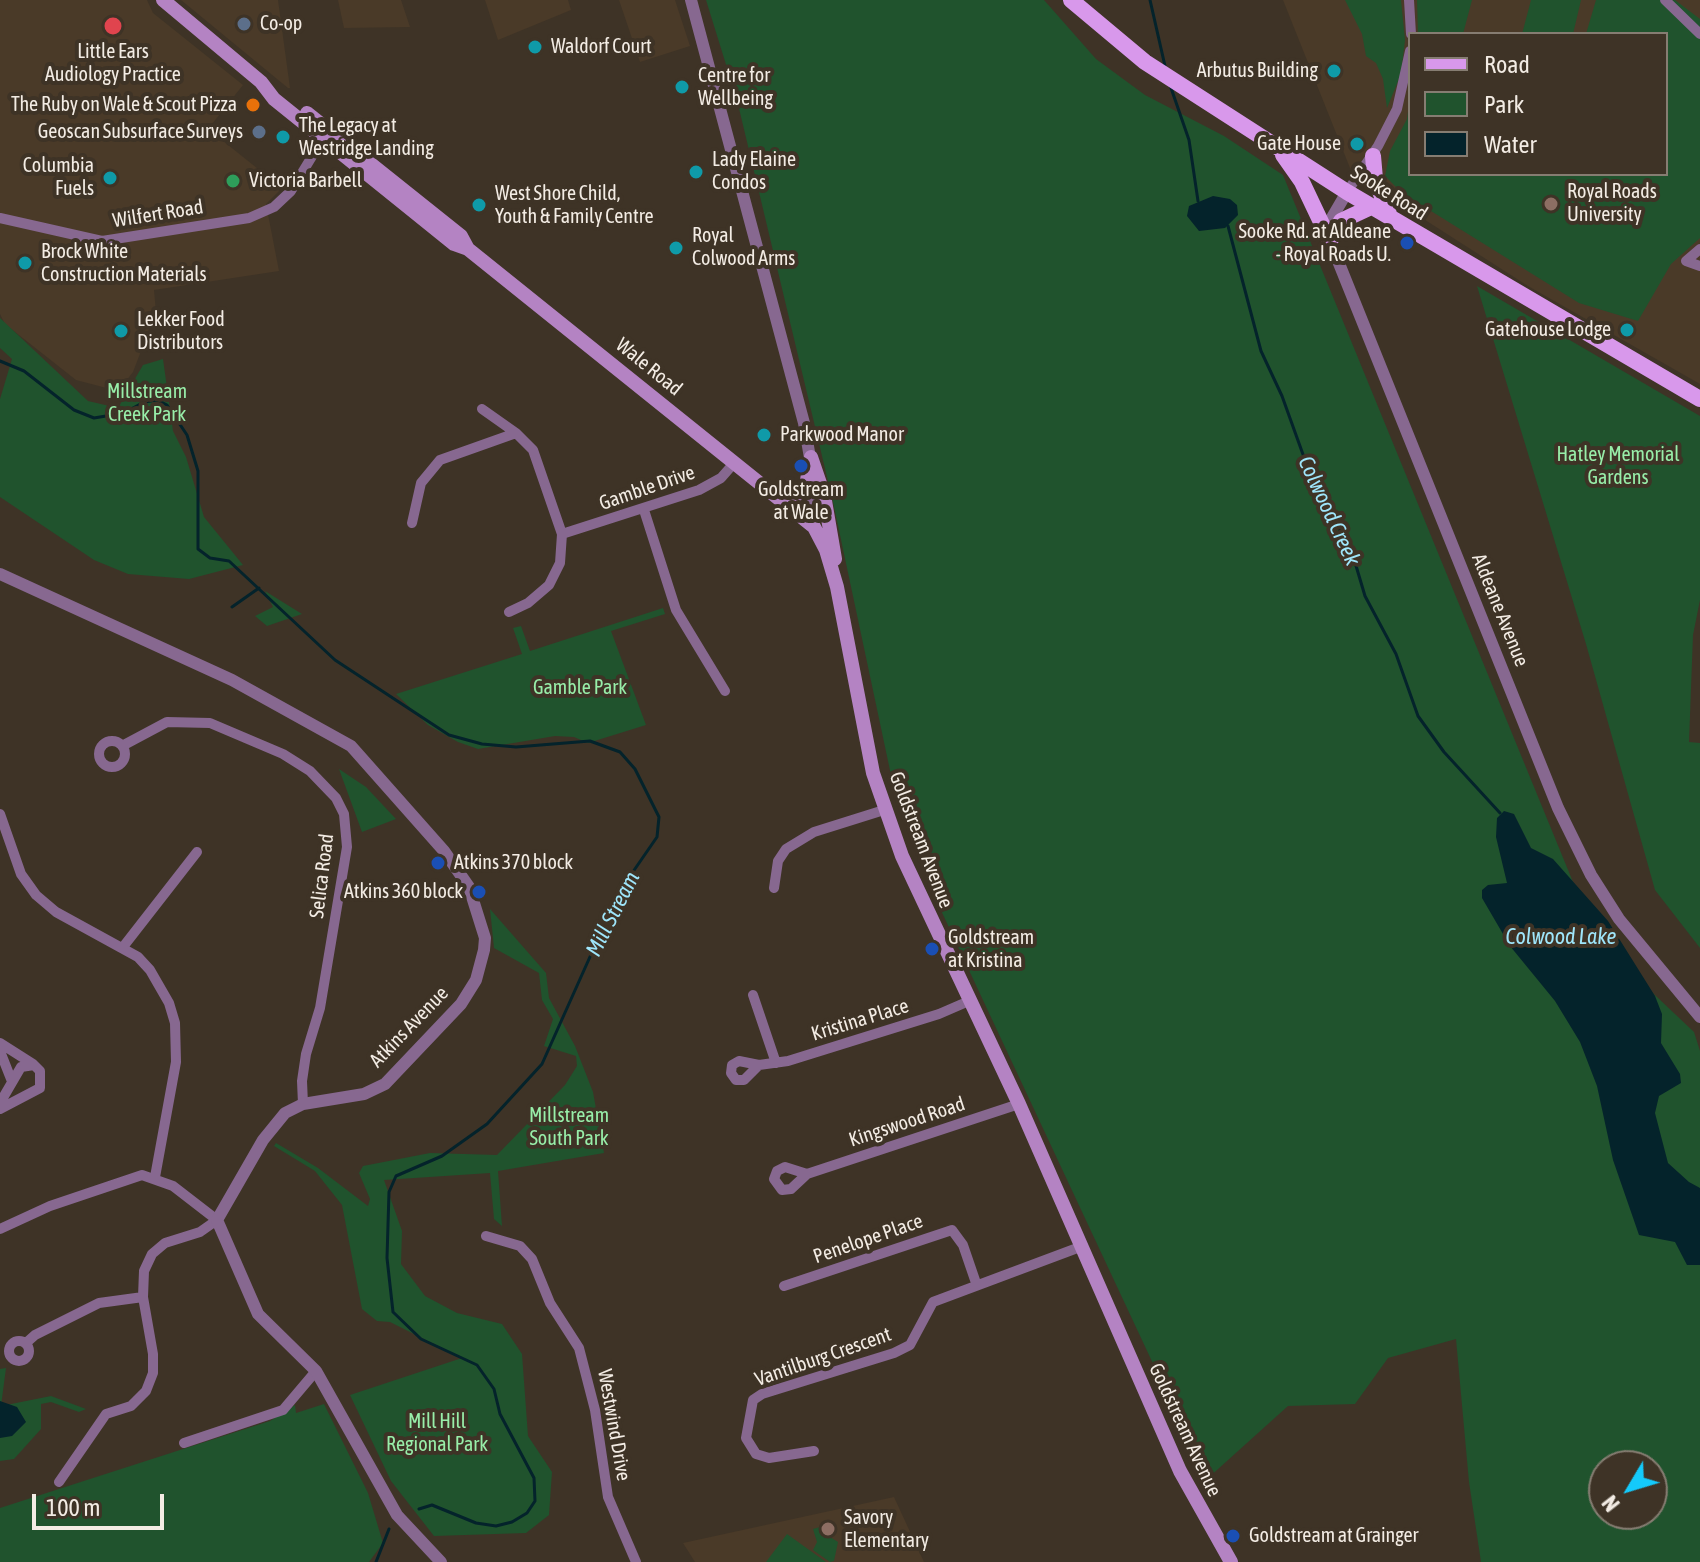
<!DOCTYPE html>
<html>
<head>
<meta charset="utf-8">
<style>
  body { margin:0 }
  #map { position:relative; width:1700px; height:1562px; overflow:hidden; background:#3e3326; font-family:"Asap Condensed",sans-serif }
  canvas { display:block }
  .legend { position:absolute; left:1408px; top:32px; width:260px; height:144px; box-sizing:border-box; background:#3e3326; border:2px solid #867d72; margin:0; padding:10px 14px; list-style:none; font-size:24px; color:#f3ece4 }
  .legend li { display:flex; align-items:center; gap:16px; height:40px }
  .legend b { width:40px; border:2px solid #867d72 }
  .north { position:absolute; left:1588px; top:1450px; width:80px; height:80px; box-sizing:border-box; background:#3e3326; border:2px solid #867d72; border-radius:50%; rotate:232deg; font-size:22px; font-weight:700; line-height:32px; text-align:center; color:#f3ece4 }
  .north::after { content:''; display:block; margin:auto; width:28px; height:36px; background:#14cafb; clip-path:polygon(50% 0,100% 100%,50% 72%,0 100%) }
  .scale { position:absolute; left:32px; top:1494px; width:132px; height:36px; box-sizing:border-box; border:4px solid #f3ece4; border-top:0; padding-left:10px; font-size:24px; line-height:28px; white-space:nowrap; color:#f3ece4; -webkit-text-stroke:6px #3e3326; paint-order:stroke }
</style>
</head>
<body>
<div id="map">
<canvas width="1700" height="1562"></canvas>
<ul class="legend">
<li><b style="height:10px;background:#d898eb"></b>Road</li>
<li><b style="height:22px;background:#20532d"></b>Park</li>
<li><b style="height:22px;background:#04232b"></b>Water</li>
</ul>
<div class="north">N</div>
<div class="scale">100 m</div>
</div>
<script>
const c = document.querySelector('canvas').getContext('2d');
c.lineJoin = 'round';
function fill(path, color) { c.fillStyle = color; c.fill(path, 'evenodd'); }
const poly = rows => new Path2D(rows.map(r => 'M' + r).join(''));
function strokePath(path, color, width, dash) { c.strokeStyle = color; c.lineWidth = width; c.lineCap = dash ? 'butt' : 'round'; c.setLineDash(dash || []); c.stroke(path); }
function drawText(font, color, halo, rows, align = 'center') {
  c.font = font + ' "Asap Condensed",sans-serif'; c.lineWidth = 8; c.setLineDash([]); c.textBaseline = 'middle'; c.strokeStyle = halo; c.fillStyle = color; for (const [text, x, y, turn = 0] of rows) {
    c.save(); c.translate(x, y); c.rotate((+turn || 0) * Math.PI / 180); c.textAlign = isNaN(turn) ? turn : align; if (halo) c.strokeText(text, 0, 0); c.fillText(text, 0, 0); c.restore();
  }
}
const built = poly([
  [0,0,147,0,153,13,243,85,208,129,282,188,266,204,279,271,154,290,156,312,133,372,118,391,76,380,5,324,0,314],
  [181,0,278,0,290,88,288,88],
  [338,0,401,0,410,27,344,28],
  [485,0,568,0,571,10,498,40],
  [619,0,675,0,690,46,640,62],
  [1283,0,1700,0,1700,384,1528,286,1352,173],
  [1410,34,1666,34,1666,174,1410,174],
  [894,1497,924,1562,695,1562,683,1543]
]);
const green = poly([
  [706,0,1044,0,1096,59,1145,95,1224,136,1283,175,1573,882,1639,980,1694,1032,1700,1051,1700,1562,1481,1562,1469,1482,1456,1339,1388,1358,1355,1404,1288,1406,1207,1479,931,889,891,775,833,502,737,100],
  [1604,1466,1652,1466,1652,1514,1604,1514],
  [1345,0,1401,0,1405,40,1401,74,1387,108,1383,79,1376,63,1366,56,1362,34],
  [1417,0,1472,0,1463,34,1418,34],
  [1531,0,1581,0,1573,34,1522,34],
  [1596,0,1675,0,1700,19,1700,238,1671,264,1638,321,1579,303,1402,193,1385,176,1390,151,1407,119,1410,97,1410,174,1666,174,1666,34,1586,34],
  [1477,286,1700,416,1700,600,1693,635,1689,742,1700,743,1700,948,1655,890,1586,644],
  [0,318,88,401,118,408,143,365,163,359,173,431,186,457,204,517,243,565,189,579,128,574,94,560,0,497,0,399,12,359,0,348],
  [265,591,302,614,267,626,255,616,273,607],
  [663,608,665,614,611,631,646,725,588,743,574,737,555,736,478,749,458,742,428,725,396,694,522,654,513,628,521,626,530,651],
  [339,769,366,787,396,819,362,832],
  [490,909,546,973,549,998,575,1046,593,1092,604,1153,498,1171,502,1226,494,1219,490,1173,384,1180,402,1231,401,1264,425,1296,457,1313,502,1324,522,1354,528,1436,552,1472,549,1515,526,1533,434,1536,391,1481,350,1395,462,1358,390,1322,377,1321,362,1309,342,1205,315,1171,274,1146,276,1143,318,1168,368,1206,370,1199,359,1173,363,1166,430,1153,497,1155,565,1085,577,1066,576,1056,544,1046,553,1019,542,1000,539,973,494,948],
  [6,1368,1,1406,51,1396,86,1409,79,1412,51,1402,41,1404,41,1429,14,1459,0,1461,0,1369],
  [324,1404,368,1493,383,1543,369,1562,0,1562,0,1508,270,1421,295,1405,296,1413],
  [827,1525,830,1537,838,1542,834,1561,830,1562,813,1550,817,1542,813,1529],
  [787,1534,826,1562,766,1562]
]);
const water = poly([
  [1213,196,1230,199,1237,205,1238,215,1225,228,1199,231,1187,216,1189,206],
  [1504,811,1514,814,1531,848,1553,859,1608,921,1655,996,1662,1014,1661,1043,1680,1074,1681,1083,1659,1096,1655,1113,1668,1163,1689,1182,1700,1188,1700,1265,1687,1265,1675,1242,1639,1235,1613,1160,1597,1086,1580,1042,1555,1001,1510,946,1482,898,1482,890,1488,885,1507,883,1496,837,1497,818],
  [0,1401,17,1407,26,1422,12,1436,0,1438]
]);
const stream = poly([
  [1150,0,1165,66],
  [1170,85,1189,140,1198,201],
  [1228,226,1261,351,1282,396,1305,460,1354,559,1365,596,1396,654,1418,716,1444,752,1500,813],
  [0,361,24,371,74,410,94,418,124,413,144,402,157,400,167,405,187,435,198,471,198,549,210,558,229,561,335,660,449,735,482,744,516,747,590,741,620,752,635,769,659,817,657,837,619,892,542,1064,487,1124,442,1156,396,1176,389,1192,387,1258,393,1312,421,1339,477,1365,494,1389,500,1414,534,1478,535,1501,527,1513,512,1522,496,1526,476,1523,432,1505,419,1509],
  [232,607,259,588],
  [376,1562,389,1529]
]);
const minor = poly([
  [1409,0,1411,34],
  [1665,0,1700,34],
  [1347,192,1378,146,1397,109,1410,51],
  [0,218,102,241,249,218,274,207,291,191,325,135],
  [1700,249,1686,261,1700,266],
  [482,409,516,433,533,450,562,534,560,563,549,585,528,603,509,612],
  [644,510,676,610,725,691],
  [412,523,421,483,440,460,516,433],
  [562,534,699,490,721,478,735,462],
  '99 754a13 13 0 1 1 26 0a13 13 0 1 1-26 0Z',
  [122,746,167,722,210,723,283,754,310,771,336,798,344,814,347,847,320,1008,306,1054,302,1081,303,1104],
  [0,814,21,874,36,895,56,912,138,957,150,970,169,1003,175,1023,176,1062,155,1177],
  [774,888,778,861,786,849,814,832,884,810],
  [123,947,197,852],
  [753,995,776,1063],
  [0,1043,33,1064],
  [0,1051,11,1079],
  [759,1065,744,1080,736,1080,731,1073,732,1065,739,1061,759,1065,788,1061,939,1014,969,1001],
  [0,1103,21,1067,34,1065,40,1071,40,1088,0,1109],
  [807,1174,785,1167,777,1171,774,1179,782,1190,791,1189,807,1174,1019,1104],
  [0,1229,50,1206,142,1175,173,1186,217,1220,200,1232,165,1243,152,1254,144,1271,143,1297,153,1354,153,1373,146,1391,131,1406,106,1414,59,1482],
  [486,1236,520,1246,532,1259,550,1303,579,1348,595,1410,608,1497,636,1562],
  [784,1286,952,1230,963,1245,976,1283],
  '9 1351a10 10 0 1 1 20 0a10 10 0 1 1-20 0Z',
  [26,1343,35,1335,99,1303,143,1297],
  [184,1443,283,1410,316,1371],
  [814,1451,769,1458,756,1454,746,1438,753,1400,762,1394,894,1353,910,1345,933,1302,1080,1247]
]);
const tertiary = poly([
  [691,0,804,423,815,487,812,506,804,517],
  [1347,192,1330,221,1330,241,1558,808,1591,875,1619,919,1700,1017],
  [0,574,232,680,351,746,444,851,469,887,485,938,484,950,476,980,461,1004,385,1084,364,1094,303,1104,285,1113,263,1140,217,1220,258,1314,316,1371,397,1515,441,1562]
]);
const secondary = poly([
  [163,0,261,82,274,99,392,194,454,244,468,249,814,527,826,550,837,587,873,773,902,856,1019,1104,1180,1471,1231,1562],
  [307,113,461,236,468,249],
  [811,457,824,495,835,559],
  [787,503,806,487,810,461]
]);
const primary = poly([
  [1071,0,1145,62,1347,192,1700,399],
  [1283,155,1302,182,1330,241],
  [1373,156,1375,179,1391,219],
  [1330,241,1341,221,1371,207]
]);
const markers = [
  [244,24,8,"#5c6f8a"],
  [113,26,10,"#e0444e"],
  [535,47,8,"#0f9aa8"],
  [1334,71,8,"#0f9aa8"],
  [682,87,8,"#0f9aa8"],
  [253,105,8,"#e8710a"],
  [259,132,8,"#5c6f8a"],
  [283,137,8,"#0f9aa8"],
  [1357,144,8,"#0f9aa8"],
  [696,172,8,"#0f9aa8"],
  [110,178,8,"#0f9aa8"],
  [233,181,8,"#2e9e5b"],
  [1551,204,8,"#8d6e63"],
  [479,205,8,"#0f9aa8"],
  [1407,243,8,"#1a4fb4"],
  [676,248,8,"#0f9aa8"],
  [25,263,8,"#0f9aa8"],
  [1627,330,8,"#0f9aa8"],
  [121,331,8,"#0f9aa8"],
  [764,435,8,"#0f9aa8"],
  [801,466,8,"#1a4fb4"],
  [438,863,8,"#1a4fb4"],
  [479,892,8,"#1a4fb4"],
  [932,949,8,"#1a4fb4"],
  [828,1529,8,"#8d6e63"],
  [1233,1536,8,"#1a4fb4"]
];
const poiNames = [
  ["Co-op",260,24],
  ["Waldorf Court",551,47],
  ["Little Ears",113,52,"center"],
  ["Audiology Practice",113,75,"center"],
  ["Arbutus Building",1318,71,"right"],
  ["Centre for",698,76],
  ["Wellbeing",698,99],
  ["The Ruby on Wale & Scout Pizza",237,105,"right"],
  ["The Legacy at",299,126],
  ["Westridge Landing",299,149],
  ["Geoscan Subsurface Surveys",243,132,"right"],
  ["Gate House",1341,144,"right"],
  ["Lady Elaine",712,160],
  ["Condos",712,183],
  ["Columbia",94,166,"right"],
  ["Fuels",94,189,"right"],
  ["Victoria Barbell",249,181],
  ["Royal Roads",1567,192],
  ["University",1567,215],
  ["West Shore Child,",495,194],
  ["Youth & Family Centre",495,217],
  ["Sooke Rd. at Aldeane",1391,232,"right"],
  ["- Royal Roads U.",1391,255,"right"],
  ["Royal",692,236],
  ["Colwood Arms",692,259],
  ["Brock White",41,252],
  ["Construction Materials",41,275],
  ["Lekker Food",137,320],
  ["Distributors",137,343],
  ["Gatehouse Lodge",1611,330,"right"],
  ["Parkwood Manor",780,435],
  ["Goldstream",801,490,"center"],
  ["at Wale",801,513,"center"],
  ["Atkins 370 block",454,863],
  ["Atkins 360 block",463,892,"right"],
  ["Goldstream",948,938],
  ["at Kristina",948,961],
  ["Savory",844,1518],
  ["Elementary",844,1541],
  ["Goldstream at Grainger",1249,1536]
];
const streetNames = [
  ["Sooke Road",1389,193,32],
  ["Wilfert Road",158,214,-9],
  ["Wale Road",649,367,39],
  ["Gamble Drive",647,488,-19],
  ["Aldeane Avenue",1500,610,68],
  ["Goldstream Avenue",921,840,69],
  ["Selica Road",322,876,-83],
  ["Kristina Place",860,1020,-17],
  ["Atkins Avenue",409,1027,-46],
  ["Kingswood Road",907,1122,-18],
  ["Penelope Place",868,1239,-19],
  ["Vantilburg Crescent",823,1357,-19],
  ["Westwind Drive",614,1425,80],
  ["Goldstream Avenue",1185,1430,65]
];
const parkNames = [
  ["Millstream",147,392],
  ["Creek Park",147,415],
  ["Hatley Memorial",1618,455],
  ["Gardens",1618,478],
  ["Gamble Park",580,688],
  ["Millstream",569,1116],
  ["South Park",569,1139],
  ["Mill Hill",437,1422],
  ["Regional Park",437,1445]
];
const waterNames = [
  ["Colwood Creek",1329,511,65],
  ["Mill Stream",613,914,-63],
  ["Colwood Lake",1561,937]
];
fill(built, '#4a3a28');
fill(green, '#20532d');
fill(water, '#04232b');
strokePath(stream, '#04232b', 3);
strokePath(minor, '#876890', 10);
strokePath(tertiary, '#876890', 12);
strokePath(secondary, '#b483c3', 14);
strokePath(primary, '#d898eb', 16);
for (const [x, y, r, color] of markers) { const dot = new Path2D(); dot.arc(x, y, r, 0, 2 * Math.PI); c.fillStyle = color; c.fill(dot); strokePath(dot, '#3e3326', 3); }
drawText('20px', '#f3ece4', '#3e3326', poiNames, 'left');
drawText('20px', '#f3ece4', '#3e3326', streetNames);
drawText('20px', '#98eea9', '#3e3326', parkNames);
drawText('italic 22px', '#9fe6fb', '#3e3326', waterNames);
</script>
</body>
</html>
